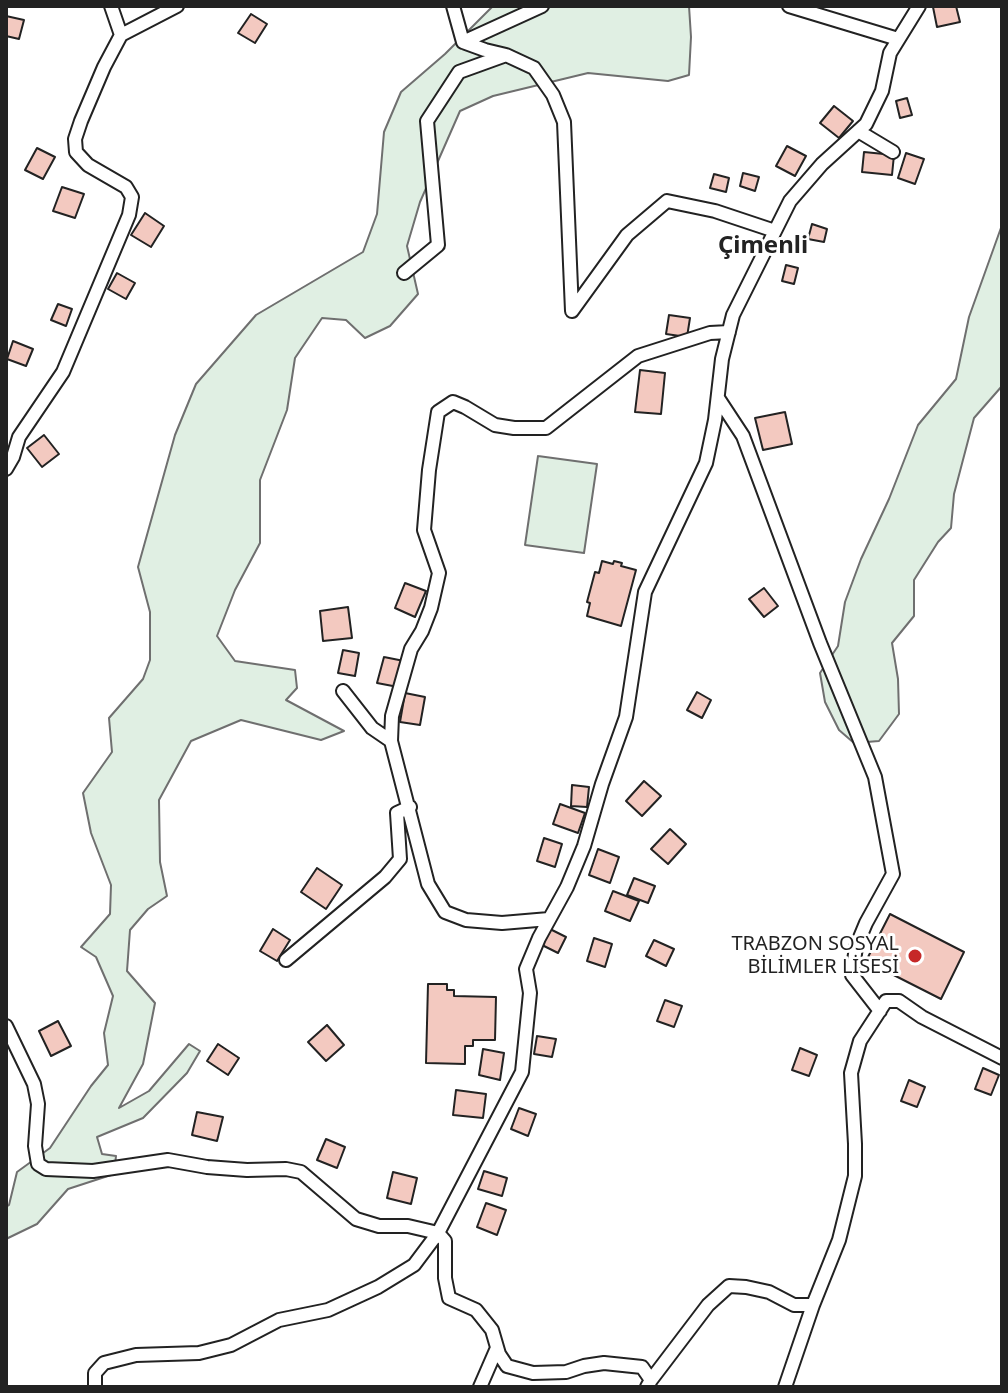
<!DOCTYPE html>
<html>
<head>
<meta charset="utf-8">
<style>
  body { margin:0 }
  #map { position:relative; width:1008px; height:1393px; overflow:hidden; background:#fff; font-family:"Noto Sans",sans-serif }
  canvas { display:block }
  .frame { position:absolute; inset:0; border:8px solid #222; pointer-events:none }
</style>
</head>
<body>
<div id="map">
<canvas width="1008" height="1393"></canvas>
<div class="frame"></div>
</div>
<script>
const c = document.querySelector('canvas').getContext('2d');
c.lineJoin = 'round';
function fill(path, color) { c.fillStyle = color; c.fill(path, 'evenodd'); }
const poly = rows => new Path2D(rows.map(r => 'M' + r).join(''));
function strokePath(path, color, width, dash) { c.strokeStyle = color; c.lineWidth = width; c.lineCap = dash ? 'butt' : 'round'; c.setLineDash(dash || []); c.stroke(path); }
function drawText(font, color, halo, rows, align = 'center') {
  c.font = font + ' "Noto Sans",sans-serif'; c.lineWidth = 6; c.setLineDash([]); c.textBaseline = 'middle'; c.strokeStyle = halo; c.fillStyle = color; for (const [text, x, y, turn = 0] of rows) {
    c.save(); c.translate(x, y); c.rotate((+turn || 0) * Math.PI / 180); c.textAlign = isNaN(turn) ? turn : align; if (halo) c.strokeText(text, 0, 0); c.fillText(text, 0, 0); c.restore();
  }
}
const green = poly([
  [493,6,689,6,691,37,689,75,668,81,588,73,493,96,460,111,420,202,407,246,418,294,390,326,365,338,346,320,322,318,295,358,287,410,260,480,260,543,235,590,217,636,235,661,295,670,297,688,286,700,344,731,321,740,241,720,191,741,159,800,160,862,167,896,148,909,130,930,127,971,155,1003,143,1064,119,1108,149,1091,189,1044,200,1051,187,1073,143,1118,97,1137,102,1154,116,1156,114,1174,68,1189,37,1224,6,1239,6,1207,9,1205,17,1172,50,1148,91,1086,108,1065,104,1033,113,996,96,957,81,947,110,914,111,885,91,833,83,793,112,752,109,718,143,679,150,660,150,612,138,567,175,435,196,384,256,315,363,252,377,214,384,132,401,92,445,54,493,6],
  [1002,225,1002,386,974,418,954,494,951,528,938,542,914,580,914,616,892,643,898,679,899,714,879,741,854,743,839,730,825,702,820,673,838,646,845,602,861,559,889,499,918,425,956,379,969,317,1002,225],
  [538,456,597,464,584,553,525,545,538,456]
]);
const building = poly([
  [936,6,956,6,960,22,937,27,933,7,936,6],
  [251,14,267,24,255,43,238,33,251,14],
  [6,16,24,20,19,39,6,36,6,16],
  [907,98,912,115,900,118,896,101,907,98],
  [834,106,853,121,839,138,820,123,834,106],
  [787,146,806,156,795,176,776,166,787,146],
  [37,148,55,157,43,179,25,170,37,148],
  [864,152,894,155,892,175,862,172,864,152],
  [906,153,924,159,915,184,898,178,906,153],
  [743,173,759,177,755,191,740,186,743,173],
  [714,174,729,178,726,192,710,188,714,174],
  [62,187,84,194,75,218,53,211,62,187],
  [145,213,164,226,151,247,131,235,145,213],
  [812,224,827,229,824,242,808,239,812,224],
  [786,265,798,268,794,284,782,281,786,265],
  [117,273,135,283,126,299,108,289,117,273],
  [58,304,72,309,66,326,51,320,58,304],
  [669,315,690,318,687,337,666,334,669,315],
  [13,341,33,349,26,366,7,359,13,341],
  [640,370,665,373,661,414,635,412,640,370],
  [785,412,792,444,763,450,755,418,785,412],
  [44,435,59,454,42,467,27,448,44,435],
  [602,561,613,564,614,561,622,563,621,566,636,570,621,626,587,616,590,603,587,602,595,572,599,573,602,561],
  [405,583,426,591,415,617,395,608,405,583],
  [764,588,778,606,764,617,749,599,764,588],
  [348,607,352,638,323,641,320,611,348,607],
  [343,650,359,653,355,676,338,673,343,650],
  [384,657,404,661,398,687,377,683,384,657],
  [697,692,711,700,702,718,687,710,697,692],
  [405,693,425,697,420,725,400,722,405,693],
  [644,781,661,796,642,816,626,801,644,781],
  [572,785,589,787,587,807,571,806,572,785],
  [560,804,585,813,578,833,553,824,560,804],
  [670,829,686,844,668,864,651,849,670,829],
  [544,838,562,844,555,867,537,861,544,838],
  [598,849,619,857,610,883,589,875,598,849],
  [317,868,342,885,326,909,301,892,317,868],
  [634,878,655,886,648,903,627,895,634,878],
  [613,891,639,901,630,921,605,911,613,891],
  [890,914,964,952,941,999,866,961,890,914],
  [273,929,290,940,277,961,260,951,273,929],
  [550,929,566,937,558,953,542,945,550,929],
  [594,938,612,944,605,967,587,961,594,938],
  [654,940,674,949,666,966,646,956,654,940],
  [428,984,447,984,447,990,454,990,454,996,496,997,495,1040,473,1040,473,1046,465,1046,465,1064,426,1063,428,984],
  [665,1000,682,1006,674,1027,657,1021,665,1000],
  [58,1021,71,1046,51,1056,39,1031,58,1021],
  [327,1025,344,1045,326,1061,308,1042,327,1025],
  [537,1036,556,1039,552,1057,534,1054,537,1036],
  [218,1044,239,1058,228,1075,207,1061,218,1044],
  [800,1048,817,1055,809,1076,792,1070,800,1048],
  [483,1049,504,1053,500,1080,479,1075,483,1049],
  [983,1068,999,1075,991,1095,975,1089,983,1068],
  [909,1080,925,1087,917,1107,901,1101,909,1080],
  [456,1090,486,1094,483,1118,453,1115,456,1090],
  [519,1108,536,1114,528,1136,511,1129,519,1108],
  [197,1112,223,1117,217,1141,192,1135,197,1112],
  [326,1139,345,1147,337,1168,317,1160,326,1139],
  [484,1171,507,1178,502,1196,478,1189,484,1171],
  [393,1172,417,1178,411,1204,387,1198,393,1172],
  [486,1203,506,1210,497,1235,477,1227,486,1203]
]);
const street = poly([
  [111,6,121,35],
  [453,6,463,42,542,6],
  [789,6,898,39],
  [463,42,485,50,506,55],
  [858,131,893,152],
  [404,273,438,245,427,121,459,72,506,55,534,68,553,95,564,122,572,311,627,235,667,201,715,211,775,231],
  [718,398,743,436,820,643,875,777,893,874,866,923,856,947,852,975,880,1011],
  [6,469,13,457,19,437,63,372,129,215,132,197,126,187,88,165,76,152,75,139,81,121,104,67,121,35,177,6],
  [343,691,372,728,391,741],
  [549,919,502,923,466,920,445,912,428,884,391,741,392,716,411,649,422,631,431,608,439,573,424,530,429,470,438,412,453,402,465,407,495,425,514,428,546,428,638,356,710,333,729,332],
  [286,960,385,877,400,859,397,813,410,807],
  [6,1026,34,1084,38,1104,35,1146,38,1164,46,1169,93,1171,168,1160,207,1167,247,1170,286,1169,301,1172,356,1219,379,1226,408,1226,438,1233,445,1241,445,1278,449,1298,476,1310,492,1330,499,1354,507,1366,533,1373,566,1372,584,1366,604,1363,642,1367,651,1380,647,1387],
  [651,1380,708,1305,729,1286,746,1287,769,1292,794,1305,813,1305,839,1240,855,1176,855,1144,851,1073,860,1041,886,1001,899,1001,922,1017,1002,1058],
  [95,1387,95,1373,104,1363,136,1355,199,1353,231,1345,279,1320,328,1310,378,1287,414,1265,438,1233,522,1072,530,993,526,969,539,938,567,887,584,846,602,784,626,717,645,592,706,463,715,420,722,359,733,315,790,201,822,164,866,124,882,91,890,53,919,6],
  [480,1387,497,1348],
  [785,1387,813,1305]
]);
const markers = [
  [915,956,8,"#c62828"]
];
const poiNames = [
  ["TRABZON SOSYAL",899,944],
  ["BİLİMLER LİSESİ",899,967]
];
const quarterNames = [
  ["Çimenli",763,246]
];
fill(green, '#e0efe3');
strokePath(green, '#6f6f6f', 2);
fill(building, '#f3c9c0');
strokePath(building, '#222', 2);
strokePath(street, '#222', 16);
strokePath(street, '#fff', 12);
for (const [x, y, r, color] of markers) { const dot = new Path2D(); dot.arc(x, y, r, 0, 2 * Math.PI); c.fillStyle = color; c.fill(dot); strokePath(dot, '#fff', 3); }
drawText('20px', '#222', '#fff', poiNames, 'right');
drawText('bold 24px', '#222', '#fff', quarterNames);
</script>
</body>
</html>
